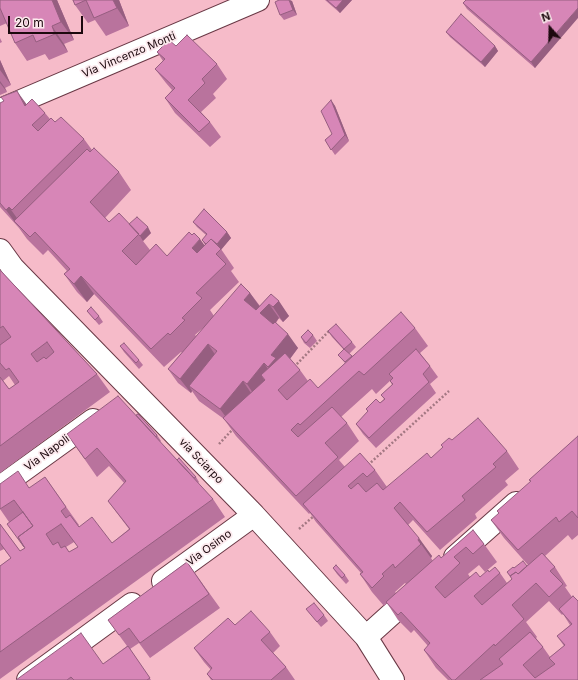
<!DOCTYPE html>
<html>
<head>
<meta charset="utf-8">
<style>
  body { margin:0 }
  #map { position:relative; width:578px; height:680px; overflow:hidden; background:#f6bbc9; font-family:Inter,sans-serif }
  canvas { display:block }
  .north { position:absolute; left:530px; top:8px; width:40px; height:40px; -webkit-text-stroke:3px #fce9ed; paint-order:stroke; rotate:340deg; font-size:11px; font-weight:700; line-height:16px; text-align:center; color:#1c090e }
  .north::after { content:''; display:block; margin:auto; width:14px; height:18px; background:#1c090e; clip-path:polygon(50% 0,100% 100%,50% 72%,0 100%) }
  .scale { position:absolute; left:8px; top:16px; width:75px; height:18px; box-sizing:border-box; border:2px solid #1c090e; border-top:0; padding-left:5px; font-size:12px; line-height:14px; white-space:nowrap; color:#1c090e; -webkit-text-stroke:3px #fce9ed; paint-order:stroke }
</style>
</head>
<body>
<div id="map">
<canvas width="578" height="680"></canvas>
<div class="north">N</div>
<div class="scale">20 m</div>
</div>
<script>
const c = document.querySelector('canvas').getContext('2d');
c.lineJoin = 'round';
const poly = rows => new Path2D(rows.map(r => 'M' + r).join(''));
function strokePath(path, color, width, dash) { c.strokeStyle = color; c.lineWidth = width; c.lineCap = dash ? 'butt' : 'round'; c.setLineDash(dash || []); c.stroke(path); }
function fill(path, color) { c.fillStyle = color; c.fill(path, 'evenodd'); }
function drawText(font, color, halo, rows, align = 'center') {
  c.font = font + ' Inter,sans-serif'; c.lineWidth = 3.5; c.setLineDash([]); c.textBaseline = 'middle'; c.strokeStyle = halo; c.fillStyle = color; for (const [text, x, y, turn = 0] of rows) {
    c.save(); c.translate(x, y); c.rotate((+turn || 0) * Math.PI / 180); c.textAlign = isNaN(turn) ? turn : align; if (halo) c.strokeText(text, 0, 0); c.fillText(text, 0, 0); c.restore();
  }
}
const path = poly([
  [294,367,330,330],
  [219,444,233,429],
  [368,465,449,391],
  [299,529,315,515]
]);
const minor = poly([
  [0,110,258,0],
  [0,250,13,268,254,515,366,637,393,680],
  [0,487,93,420],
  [455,557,516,503],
  [163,581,254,515],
  [366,637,416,592],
  [28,680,132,604]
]);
const wall = poly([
  [0,0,57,0,74,40,64,44,68,52,49,60,45,54,27,61,15,43,7,23,0,26],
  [73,0,119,0,129,26,106,36,95,20,88,23,75,5],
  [325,0,352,0,340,13],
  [578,0,535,68,467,9,463,3],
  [292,1,297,15,284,20,280,15],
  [446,32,495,46,498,51,485,67,450,37],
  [0,38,2,42,0,43],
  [176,46,217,64,227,79,213,94,216,98,201,112,210,122,221,137,210,147,175,113,165,98,172,90,166,83,155,69,163,61,157,52],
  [0,60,11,85,5,88,7,92,0,95],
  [331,100,335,106,349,141,335,155,325,140,332,134],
  [0,103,26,104,45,113,50,119,84,139,92,150,119,172,131,190,105,218,109,222,129,224,151,233,143,241,150,250,167,256,205,245,202,240,206,235,197,227,193,222,227,232,231,238,221,249,234,268,231,271,239,282,210,310,214,316,250,293,260,306,271,294,289,316,283,322,279,318,276,323,298,348,290,359,300,370,308,381,318,388,345,363,338,355,344,350,332,337,328,331,352,342,356,347,349,354,352,356,415,328,428,346,420,353,430,366,438,377,430,384,436,393,376,448,363,434,356,424,368,412,366,409,380,403,384,399,381,395,392,385,390,381,392,379,376,394,372,389,341,417,347,423,359,441,339,460,345,467,375,470,387,487,431,458,452,440,507,451,519,469,505,481,508,485,475,514,477,518,440,550,413,520,408,525,432,556,431,558,433,561,441,558,473,530,484,544,497,562,485,572,479,565,468,574,470,577,480,577,489,572,500,573,507,583,512,579,507,572,514,568,528,565,504,538,491,520,499,514,497,511,531,482,529,480,578,436,578,535,572,540,568,535,545,556,555,567,567,586,565,587,572,597,578,680,448,680,436,668,424,650,428,646,414,630,411,633,398,620,387,603,384,606,372,592,360,574,361,573,316,522,310,513,309,514,236,436,224,419,199,401,192,391,191,393,178,383,168,369,182,352,181,352,164,367,94,294,87,302,77,292,64,274,67,271,48,250,43,255,27,239,19,228,0,207],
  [204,327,196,336,195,335],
  [405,583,406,584,396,593,395,592],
  [549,601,562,615,563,614,570,625,557,636,564,646,550,657,543,647,536,638,537,637,526,622],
  [0,270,97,374,110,392,0,473],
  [9,376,15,385,9,389,3,381],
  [87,311,99,316,103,322,99,325],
  [313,335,317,341,310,348,304,343,301,337],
  [120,346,139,360,143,365,139,369,124,352],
  [136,415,157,435,161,441,160,442,177,460,196,477,199,482,198,483,213,499,225,517,0,679,0,566,11,558,4,549,0,551,0,524,20,551,25,548,9,522,0,509,45,477,79,525,78,526,79,527,112,543,129,529,108,501,124,483,109,466,97,477,67,434],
  [74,542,78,547,69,552,66,547],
  [187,562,220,608,150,658,139,643,130,649,151,680,16,680,103,664,127,646,108,620],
  [333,568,345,575,349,581,346,584,337,574],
  [306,609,324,615,328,621,321,627],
  [235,625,270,632,280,646,273,653,286,667,295,680,211,680,207,674,211,670,204,662,194,648]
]);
const shadedWall = poly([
  [52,0,57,0,74,40,61,22],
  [113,0,119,0,129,26,117,8],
  [289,0,290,0,292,1,297,15,293,10],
  [343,0,352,0,340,13,336,8],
  [578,8,578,18,535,68,531,62],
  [52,26,64,44,68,52,55,34],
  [495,46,498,51,485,67,481,62],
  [0,60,11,85,0,70],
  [0,81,5,88,7,92,0,83],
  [17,91,30,109,25,106],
  [331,100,335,106,349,141,345,135],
  [9,207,22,225,14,221,19,228,6,210],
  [148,227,151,233,143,241,140,236],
  [227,232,231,238,221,250,217,244],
  [200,239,213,257,204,266,192,248],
  [81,276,94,294,87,302,74,284],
  [250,293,260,307,254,315,244,300],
  [279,301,289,316,283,322,273,307],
  [269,304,279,318,271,328,260,313],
  [288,334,298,348,283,368,278,382,268,367,271,355],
  [208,344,218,359,189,386,192,391,191,393,180,379],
  [264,363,274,378,261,375,268,386,257,399,247,384],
  [243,381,253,396,231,424,220,409],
  [419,538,432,556,431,558,421,544,418,540]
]);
const building = poly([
  [0,0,52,0,61,22,52,26,55,34,36,42,33,35,15,43,0,8,0,0],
  [73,0,113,0,117,8,94,18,86,0,75,5,73,0],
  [279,0,289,0,293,10,280,15,275,2,279,0],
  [327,0,343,0,336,8,327,0],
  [466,0,578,0,578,8,531,62,463,3,466,0],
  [461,14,495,46,481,62,446,32,461,14],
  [187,35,217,64,202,79,205,83,188,100,210,122,199,132,165,98,175,88,155,69,165,59,157,52,169,40,176,46,187,35],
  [17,91,25,106,32,99,45,113,32,125,38,131,51,118,55,122,61,117,84,139,12,210,9,207,6,210,0,203,0,103,4,101,1,97,17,91],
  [331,100,345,135,331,150,325,140,332,134,321,111,331,100],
  [94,148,119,172,90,202,109,222,119,213,139,234,122,251,136,265,156,244,167,256,189,232,192,235,194,233,200,239,192,248,197,253,211,239,221,249,216,254,226,264,196,293,202,298,182,318,185,320,170,335,168,333,151,349,81,276,74,284,64,274,70,269,35,232,30,237,14,221,87,149,90,152,94,148],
  [204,209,227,232,217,244,211,239,206,244,202,240,207,234,193,222,204,209],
  [137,217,148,227,140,236,129,224,137,217],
  [0,270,97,374,0,446,0,377,9,389,19,382,9,368,6,370,0,363,0,345,11,337,3,326,0,328,0,270],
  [47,342,54,352,46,359,44,357,37,362,31,354,47,342],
  [241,284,250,293,244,300,256,310,271,294,279,301,273,307,269,304,260,313,273,324,275,322,288,334,271,355,276,358,268,367,264,363,247,384,243,381,220,409,189,386,217,351,208,344,180,379,168,369,241,284],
  [91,307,99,316,95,320,87,311,91,307],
  [401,312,415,328,364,375,359,371,300,425,298,423,291,430,298,437,332,407,347,423,325,443,338,457,296,496,223,418,265,380,261,375,285,353,300,370,278,390,287,400,310,379,318,388,401,312],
  [336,324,352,342,344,349,352,356,345,362,338,355,344,349,328,331,336,324],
  [308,330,313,335,306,343,301,337,308,330],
  [124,343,139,360,136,363,120,346,124,343],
  [416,349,430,366,423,374,429,382,369,438,356,424,368,411,366,409,376,399,380,403,385,399,381,395,393,384,390,381,393,378,389,374,416,349],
  [118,396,213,499,0,652,0,566,11,558,0,543,0,524,20,551,25,548,18,537,33,526,14,500,0,509,0,484,18,471,29,488,45,477,66,507,61,511,66,518,70,515,79,527,92,517,112,543,130,529,108,501,126,481,97,448,85,459,67,434,118,396],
  [61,524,78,547,69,552,65,546,61,548,58,542,53,545,46,534,61,524],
  [138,414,157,435,156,437,136,415,138,414],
  [478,418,507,451,493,464,496,467,462,496,465,500,427,532,400,502,394,508,419,538,418,540,421,544,395,568,393,564,382,574,384,576,372,588,360,574,363,572,303,504,360,453,375,470,367,477,363,473,348,486,351,489,358,483,366,492,377,483,383,490,427,453,431,458,443,447,441,445,449,438,452,440,478,418],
  [578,436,578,518,572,511,559,522,556,517,518,550,491,520,499,513,497,511,531,481,529,480,578,436],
  [179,458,196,477,194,478,177,460,179,458],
  [23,512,33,526,18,537,24,547,7,524,23,512],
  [473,530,484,544,473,554,466,547,454,557,460,563,435,587,445,598,476,572,480,577,488,570,489,572,495,567,500,573,474,596,482,605,512,579,510,576,516,572,518,574,542,553,555,567,550,571,563,584,549,597,536,583,512,605,524,619,495,646,494,644,455,680,452,680,424,650,430,643,401,612,398,615,386,602,439,555,441,558,473,530],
  [523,561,527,566,518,574,516,572,510,576,511,577,507,572,513,567,514,568,523,561],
  [187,562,209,594,140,643,129,628,119,635,108,620,187,562],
  [336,565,345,575,342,578,333,568,336,565],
  [573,596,578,601,578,680,480,680,503,664,499,659,530,632,543,647,523,665,535,678,555,664,549,658,565,645,557,636,572,624,559,609,573,596],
  [314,603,324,615,317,622,306,609,314,603],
  [251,611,270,632,261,640,286,667,271,680,213,680,207,674,212,668,194,648,228,618,235,625,251,611],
  [81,633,103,664,128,646,150,678,147,680,74,680,71,677,67,680,16,680,81,633]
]);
const streetNames = [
  ["Via Vincenzo Monti",129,55,-23],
  ["Via Napoli",47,453,-36],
  ["via Sciarpo",201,461,46],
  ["Via Osimo",209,548,-36]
];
strokePath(minor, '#693845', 24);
strokePath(path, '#a47883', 2.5, [2, 2]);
strokePath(minor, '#fff', 22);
fill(wall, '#b9739d');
fill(shadedWall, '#965e80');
fill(building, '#d786b7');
strokePath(building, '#965e80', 1);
drawText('11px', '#1c090e', '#fce9ed', streetNames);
</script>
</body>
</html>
